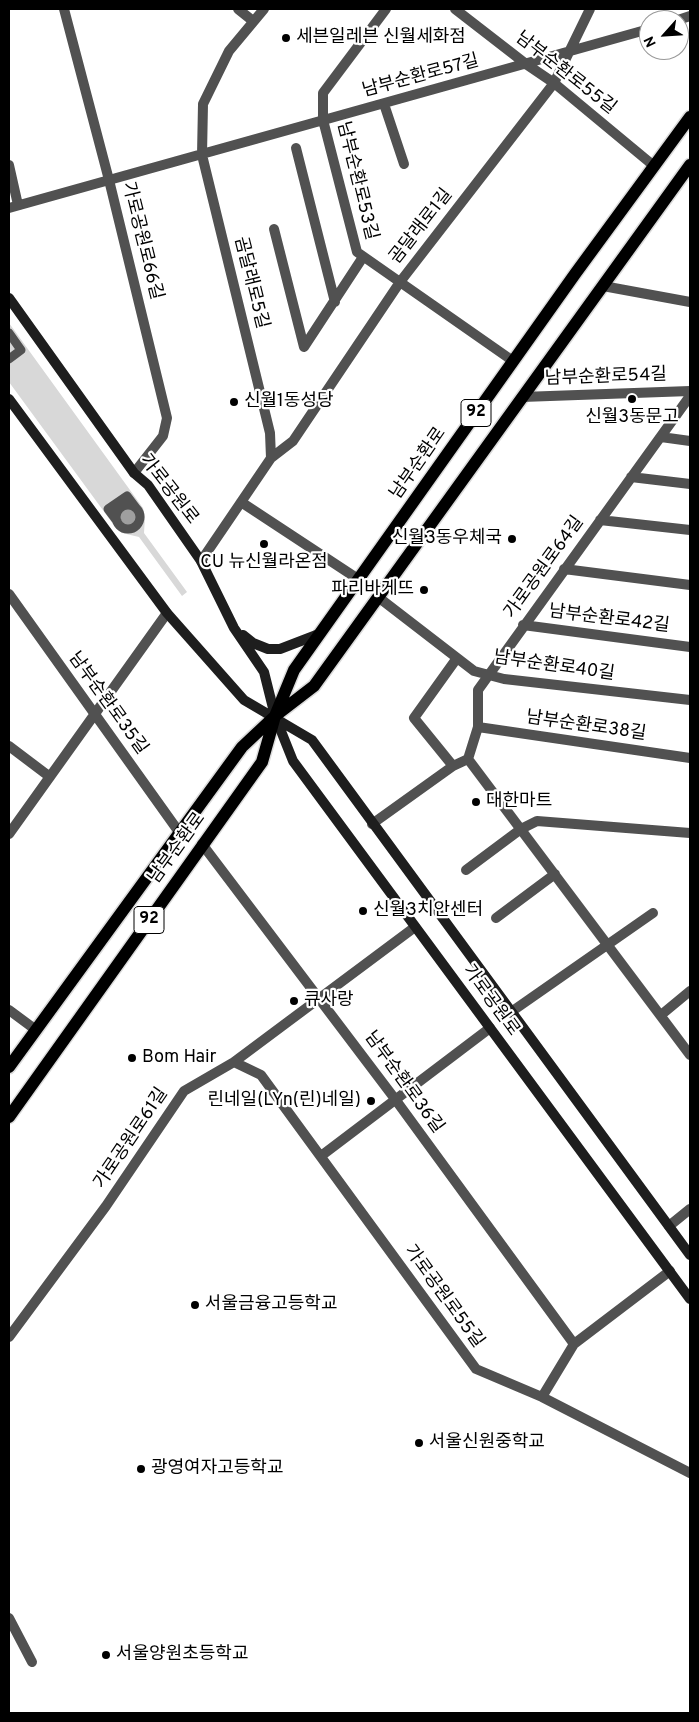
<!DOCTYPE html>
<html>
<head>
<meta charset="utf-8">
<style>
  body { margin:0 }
  #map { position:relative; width:699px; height:1722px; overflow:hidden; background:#fff; font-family:Overpass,sans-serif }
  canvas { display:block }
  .frame { position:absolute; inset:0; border:10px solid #000; pointer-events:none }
  .north { position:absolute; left:639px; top:10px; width:50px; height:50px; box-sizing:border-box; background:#fff; border:1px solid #999; border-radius:50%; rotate:244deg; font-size:14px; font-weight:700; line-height:20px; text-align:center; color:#000 }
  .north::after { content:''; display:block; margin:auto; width:18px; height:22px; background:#000; clip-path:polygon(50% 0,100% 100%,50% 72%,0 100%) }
</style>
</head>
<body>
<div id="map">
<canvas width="699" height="1722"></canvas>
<div class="frame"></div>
<div class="north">N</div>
</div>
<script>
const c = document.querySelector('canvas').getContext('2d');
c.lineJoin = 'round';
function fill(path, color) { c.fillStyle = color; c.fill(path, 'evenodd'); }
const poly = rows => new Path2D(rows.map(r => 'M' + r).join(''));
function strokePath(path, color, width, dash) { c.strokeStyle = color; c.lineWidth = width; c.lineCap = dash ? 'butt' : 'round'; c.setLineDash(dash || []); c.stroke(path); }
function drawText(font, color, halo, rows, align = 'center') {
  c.font = font + ' Overpass,"Noto Sans KR",sans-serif'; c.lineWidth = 4.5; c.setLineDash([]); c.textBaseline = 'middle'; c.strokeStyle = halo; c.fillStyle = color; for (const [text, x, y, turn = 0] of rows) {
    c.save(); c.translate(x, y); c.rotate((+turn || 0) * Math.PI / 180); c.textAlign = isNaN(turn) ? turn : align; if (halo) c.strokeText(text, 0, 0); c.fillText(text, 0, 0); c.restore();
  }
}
const green = poly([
  [9,323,143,508,145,517,144,533,187,592,182,596,139,537,122,533,116,528,9,382]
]);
const water = poly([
  '120 517a8 8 0 1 1 16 0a8 8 0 1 1-16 0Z'
]);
const pedestrian = poly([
  [9,333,21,350,9,359],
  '116 517a12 12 0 1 1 24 0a12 12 0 1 1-24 0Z',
  [117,521,108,509,127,496,136,508]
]);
const minor = poly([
  [64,9,109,180,167,418,163,436,134,473],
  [238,9,253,21],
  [386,9,323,93,323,120,357,252,513,361],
  [455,9,526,64,554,83,654,166],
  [678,20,690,16],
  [384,104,404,164],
  [296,148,335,302],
  [9,165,18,205],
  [9,208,649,29],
  [274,229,304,347,363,257],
  [603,286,690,302],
  [522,397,690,391],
  [661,437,690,441],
  [271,458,293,441,400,282,554,83,590,9],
  [631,477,690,484],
  [241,502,358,579],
  [600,520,690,530],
  [201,561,271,458,270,433,202,155,203,104,229,51,264,9],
  [564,569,690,585],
  [9,594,179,832],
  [378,597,474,671,504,679,690,700],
  [523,625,690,647],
  [478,727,690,758],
  [9,746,50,777],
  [468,759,690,1055],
  [453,766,414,718,457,658],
  [372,824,453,766,468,759,478,727,478,690,690,396],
  [9,834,167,613],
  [202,844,395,1099,574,1344],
  [466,870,521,829,537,821,690,833],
  [496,918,555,874],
  [9,1010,36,1030],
  [511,1012,653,913],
  [661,1015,690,991],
  [234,1062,261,1075,476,1369,542,1397,690,1473],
  [321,1156,490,1028],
  [669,1226,690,1209],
  [9,1337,106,1206,184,1091,234,1062,415,927],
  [542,1397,574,1344,670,1271],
  [9,1618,32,1662]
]);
const secondary = poly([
  [9,298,134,473,148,485,201,561,234,628,264,672,275,716,293,761,690,1299],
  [9,399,167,613,244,700,312,740,690,1255],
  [243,635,253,643,268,649,280,649,319,634]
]);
const primary = poly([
  [9,1067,242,747,275,716,314,686,690,165],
  [9,1117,262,762,275,716,294,670,575,274,690,117]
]);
const markers = [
  [286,38,5,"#000"],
  [632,399,5,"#000"],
  [234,402,5,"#000"],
  [512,539,5,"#000"],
  [264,544,5,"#000"],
  [424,590,5,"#000"],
  [476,802,5,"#000"],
  [363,911,5,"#000"],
  [294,1001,5,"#000"],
  [132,1058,5,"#000"],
  [371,1101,5,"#000"],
  [195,1305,5,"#000"],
  [419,1443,5,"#000"],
  [141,1469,5,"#000"],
  [106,1655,5,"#000"]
];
const shields = [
  [476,413,30],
  [149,920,30]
];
const shieldNames = [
  ["92",476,413],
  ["92",149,920]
];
const poiNames = [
  ["세븐일레븐 신월세화점",296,38],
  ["신월1동성당",244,402],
  ["신월3동문고",632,418,"center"],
  ["신월3동우체국",502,539,"right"],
  ["CU 뉴신월라온점",264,563,"center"],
  ["파리바게뜨",414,590,"right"],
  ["대한마트",486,802],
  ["신월3치안센터",373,911],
  ["큐사랑",304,1001],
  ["Bom Hair",142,1058],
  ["린네일(LYn(린)네일)",361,1101,"right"],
  ["서울금융고등학교",205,1305],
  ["서울신원중학교",429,1443],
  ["광영여자고등학교",151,1469],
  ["서울양원초등학교",116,1655]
];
const streetNames = [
  ["남부순환로55길",565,74,38],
  ["남부순환로57길",421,77,-15],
  ["남부순환로53길",356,181,76],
  ["곰달래로1길",422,227,-52],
  ["가로공원로66길",141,241,76],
  ["곰달래로5길",250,283,76],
  ["남부순환로54길",606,378,-2],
  ["남부순환로",419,464,-55],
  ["가로공원로",168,490,52],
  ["가로공원로64길",545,568,-54],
  ["남부순환로42길",609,620,7],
  ["남부순환로40길",554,667,8],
  ["남부순환로35길",107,704,54],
  ["남부순환로38길",586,727,8],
  ["남부순환로",178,849,-54],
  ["가로공원로",490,1001,54],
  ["남부순환로36길",403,1083,54],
  ["가로공원로61길",132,1139,-56],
  ["가로공원로55길",443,1297,54]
];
fill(green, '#d8d8d8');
fill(water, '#9f9f9f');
strokePath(primary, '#dbdbdb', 15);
strokePath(pedestrian, '#515151', 9);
strokePath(minor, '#515151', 10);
strokePath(secondary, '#1e1e1e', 10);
strokePath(primary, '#000', 12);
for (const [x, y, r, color] of markers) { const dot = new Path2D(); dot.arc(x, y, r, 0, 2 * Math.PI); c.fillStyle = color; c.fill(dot); strokePath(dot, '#fff', 2); }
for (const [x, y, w] of shields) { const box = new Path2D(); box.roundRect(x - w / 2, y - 13.5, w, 27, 4); c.fillStyle = '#fff'; c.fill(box); strokePath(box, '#000', 1); }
drawText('bold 16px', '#000', null, shieldNames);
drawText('18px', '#000', '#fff', poiNames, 'left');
drawText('18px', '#000', '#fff', streetNames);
</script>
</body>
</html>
